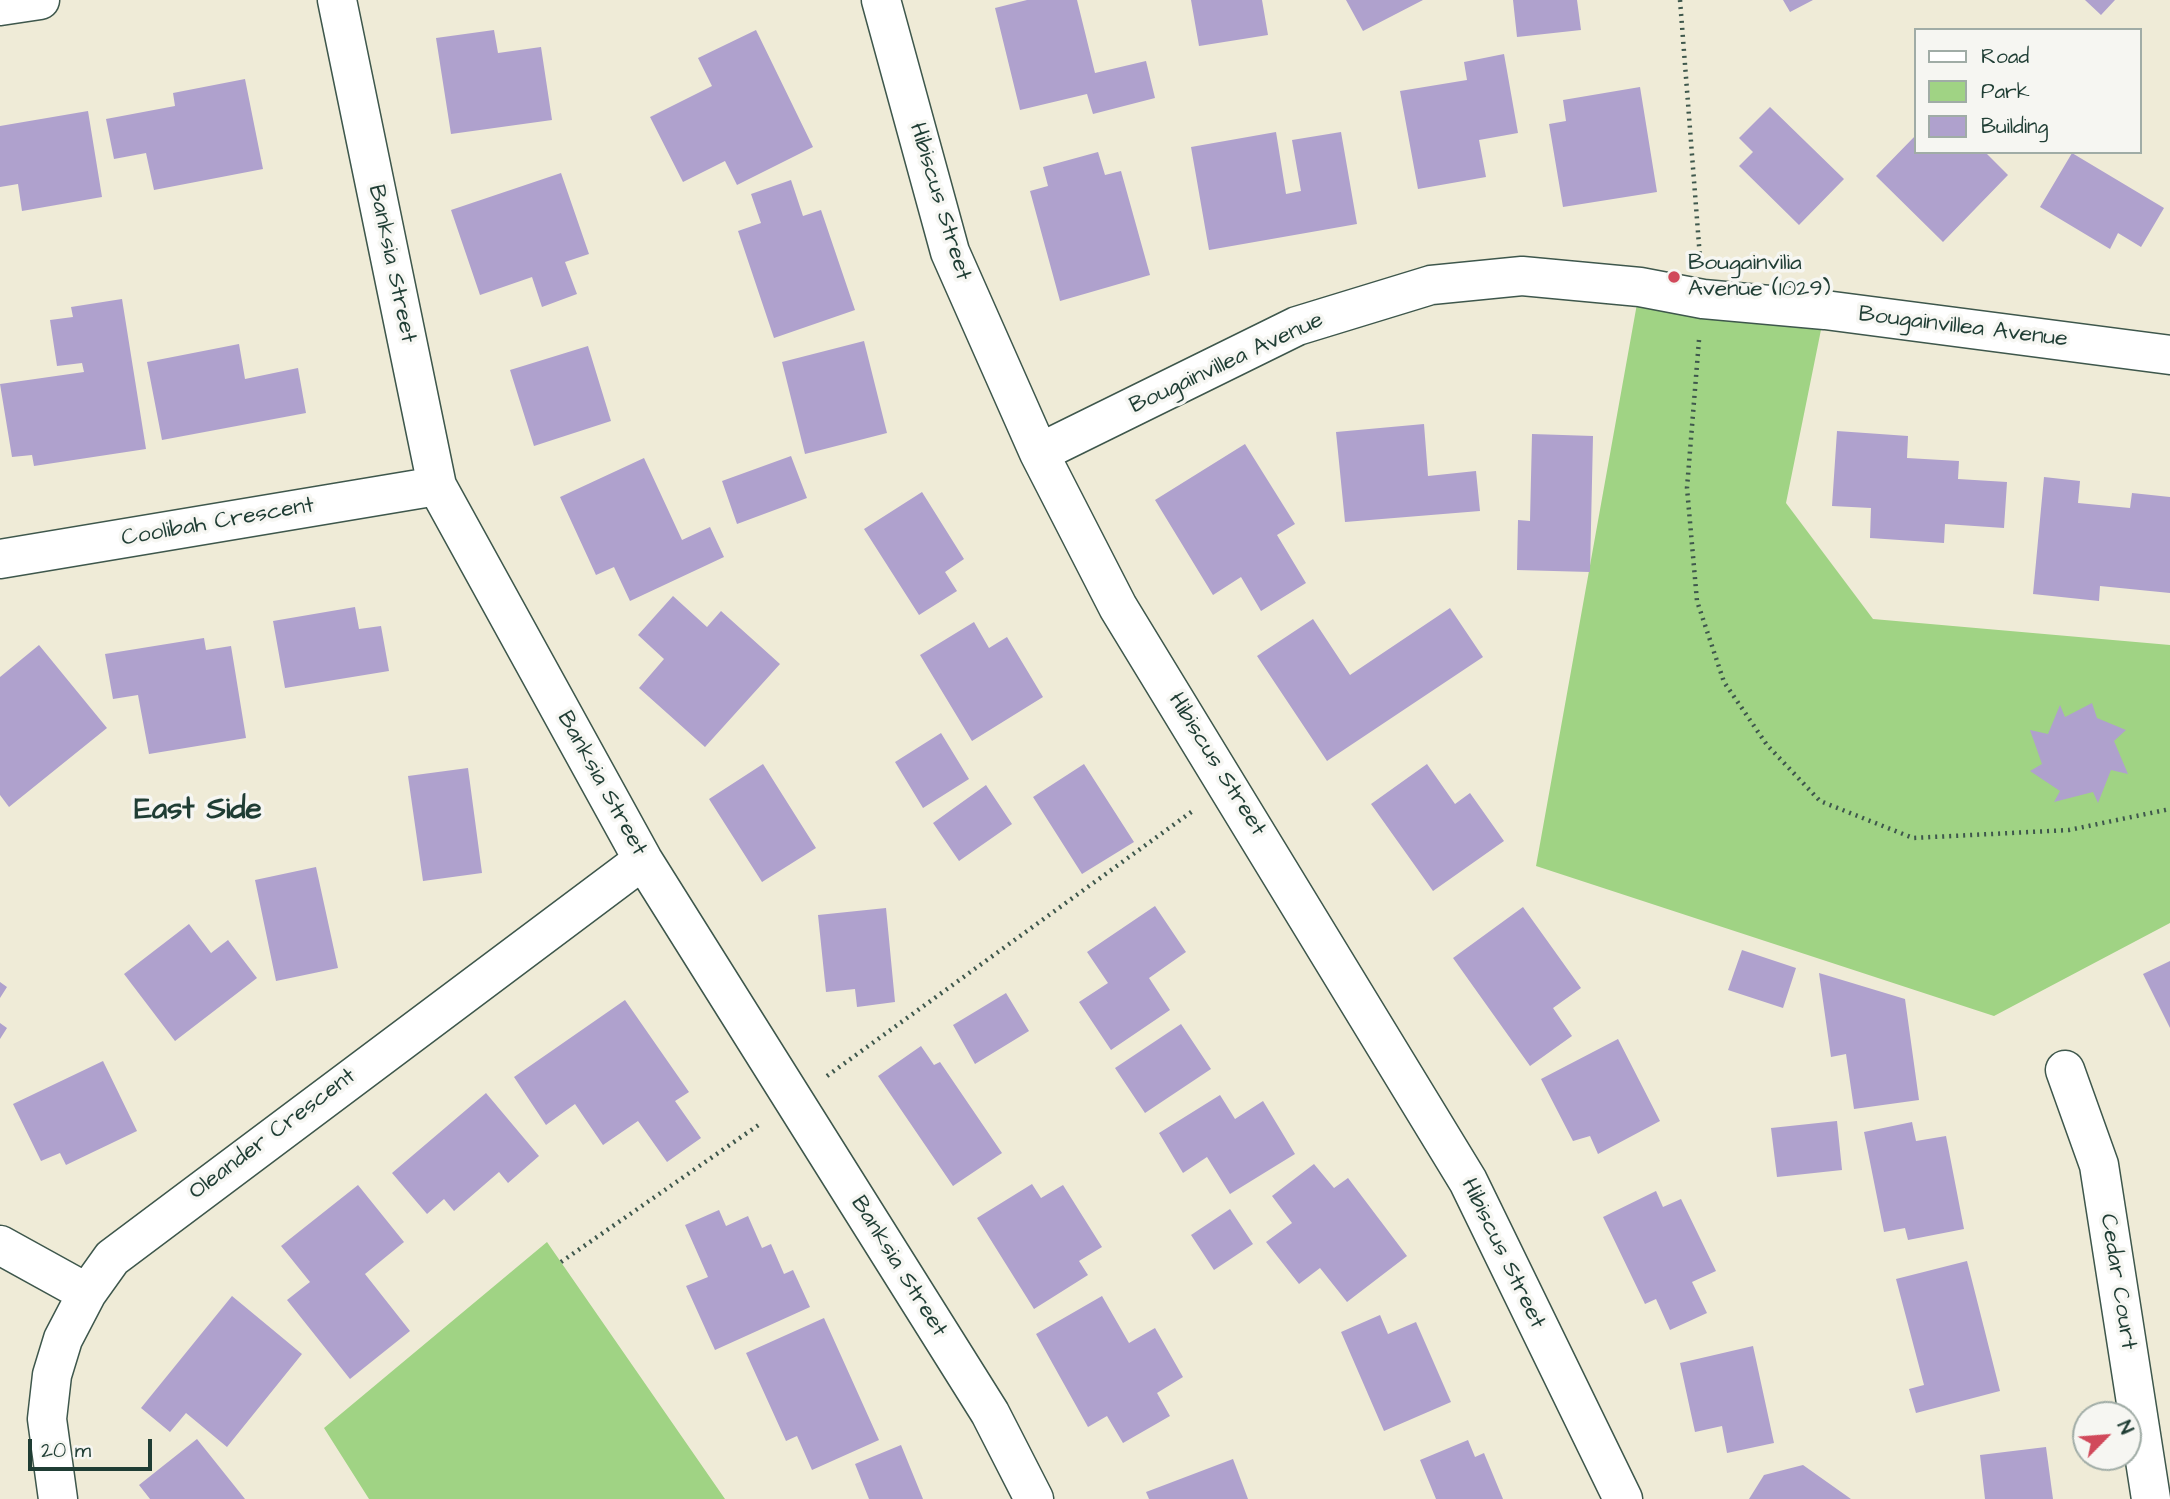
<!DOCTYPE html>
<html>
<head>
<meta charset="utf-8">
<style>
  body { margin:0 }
  #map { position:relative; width:2170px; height:1499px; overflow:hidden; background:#efebd7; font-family:"Architects Daughter",sans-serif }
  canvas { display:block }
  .legend { position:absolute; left:1914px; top:28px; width:228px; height:126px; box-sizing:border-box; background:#f6f6f2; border:2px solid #a0aca6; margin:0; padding:9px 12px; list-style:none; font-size:21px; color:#1f3d34 }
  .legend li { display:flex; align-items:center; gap:14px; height:35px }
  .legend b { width:35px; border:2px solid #a0aca6 }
  .north { position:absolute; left:2072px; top:1401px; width:70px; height:70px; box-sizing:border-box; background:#f6f6f2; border:2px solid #a0aca6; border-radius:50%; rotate:65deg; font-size:19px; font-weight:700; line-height:28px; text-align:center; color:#1f3d34 }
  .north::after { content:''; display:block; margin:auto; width:24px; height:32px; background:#d1495b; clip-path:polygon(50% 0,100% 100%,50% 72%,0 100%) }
  .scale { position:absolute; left:28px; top:1439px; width:124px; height:32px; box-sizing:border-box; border:4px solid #1f3d34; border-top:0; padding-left:9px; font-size:21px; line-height:24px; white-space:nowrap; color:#1f3d34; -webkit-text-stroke:5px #f6f6f2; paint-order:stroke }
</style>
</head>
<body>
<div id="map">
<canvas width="2170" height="1499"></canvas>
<ul class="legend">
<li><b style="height:9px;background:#fff"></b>Road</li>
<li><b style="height:19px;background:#a0d384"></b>Park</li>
<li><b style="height:19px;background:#afa1cd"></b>Building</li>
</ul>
<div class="north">N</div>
<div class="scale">20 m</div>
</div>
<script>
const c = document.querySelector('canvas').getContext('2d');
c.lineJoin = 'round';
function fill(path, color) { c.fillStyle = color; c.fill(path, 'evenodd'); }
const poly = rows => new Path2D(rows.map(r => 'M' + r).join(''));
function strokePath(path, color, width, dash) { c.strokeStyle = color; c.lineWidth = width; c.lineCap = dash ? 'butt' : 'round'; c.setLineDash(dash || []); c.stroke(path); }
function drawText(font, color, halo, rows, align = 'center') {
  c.font = font + ' "Architects Daughter",sans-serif'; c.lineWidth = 7; c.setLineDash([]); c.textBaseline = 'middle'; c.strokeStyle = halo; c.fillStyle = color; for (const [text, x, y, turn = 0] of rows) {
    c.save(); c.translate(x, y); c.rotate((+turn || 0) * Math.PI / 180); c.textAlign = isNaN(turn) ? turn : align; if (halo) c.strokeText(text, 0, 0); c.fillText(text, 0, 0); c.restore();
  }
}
const green = poly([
  [1640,287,1825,310,1786,503,1873,619,2170,645,2170,923,1994,1016,1536,866],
  [547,1242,725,1499,369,1499,324,1428]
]);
const building = poly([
  [1027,0,1077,0,1095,73,1146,61,1155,98,1093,114,1087,94,1020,110,995,8],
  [1191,0,1262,0,1268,35,1199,46],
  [1346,0,1423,0,1363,31],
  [1513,0,1577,0,1581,30,1517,37],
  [1783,0,1813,0,1790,12],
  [2085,0,2115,0,2101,15],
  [494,30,498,53,541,47,552,120,451,134,436,38],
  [756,30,813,147,737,185,725,161,683,182,650,117,712,86,698,58],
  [1504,54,1518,133,1479,140,1486,177,1418,189,1400,91,1467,80,1464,62],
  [245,79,263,169,154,190,146,153,114,159,106,119,175,106,173,93],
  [1640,87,1657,192,1563,207,1549,124,1566,121,1563,100],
  [1770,107,1844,179,1799,225,1739,166,1753,152,1739,138],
  [88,111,102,197,22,211,18,184,0,187,0,126],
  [1276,132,1286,194,1301,191,1292,140,1341,132,1357,224,1209,250,1191,147],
  [1916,135,1916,152,1985,152,2008,175,1943,242,1876,176],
  [1098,152,1105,175,1121,171,1150,275,1060,301,1030,191,1048,186,1043,167],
  [2072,153,2164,208,2141,247,2118,233,2110,249,2040,207],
  [561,173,589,254,565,262,577,294,542,307,532,277,480,295,451,210],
  [791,180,803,216,821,210,855,310,774,338,738,231,761,223,751,194],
  [122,299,146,449,34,466,32,455,12,457,0,384,84,372,82,363,57,366,50,320,73,317,71,307],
  [864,341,887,433,805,454,782,362],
  [239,344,245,379,298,368,306,413,162,440,147,362],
  [588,346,611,421,534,446,510,370],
  [1424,424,1428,476,1476,471,1480,511,1345,522,1336,432],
  [1837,431,1908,436,1907,458,1959,461,1958,479,2007,482,2004,528,1945,524,1944,543,1870,538,1871,508,1832,506],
  [1532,434,1593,436,1590,572,1517,570,1518,520,1530,521],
  [1245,444,1295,524,1277,535,1306,583,1261,611,1241,577,1213,595,1155,500],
  [791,456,807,498,737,524,722,481],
  [644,458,682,540,710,527,724,557,630,601,614,567,596,575,560,497],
  [2044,477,2080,481,2078,503,2130,508,2132,493,2170,497,2170,593,2100,586,2099,601,2033,594],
  [922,492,964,559,945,572,957,591,919,615,864,529],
  [673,596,707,627,721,611,780,664,705,747,639,688,664,659,638,635],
  [355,607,359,629,381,626,389,671,285,688,273,621],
  [1450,608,1483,657,1327,761,1257,656,1313,619,1350,675],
  [974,622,989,648,1007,637,1043,697,972,741,920,655],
  [204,638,206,650,231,646,246,738,149,754,138,695,113,699,105,654],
  [39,645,107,728,9,807,0,795,0,677],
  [2092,703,2097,718,2126,730,2114,741,2128,774,2111,770,2098,803,2093,792,2054,802,2060,791,2030,771,2042,764,2030,730,2048,734,2060,705,2065,717],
  [941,733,969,779,923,808,895,762],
  [763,764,816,848,762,882,709,799],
  [1084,764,1134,842,1082,874,1033,797],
  [1427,764,1455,804,1470,793,1504,841,1433,891,1371,804],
  [468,768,482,873,423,881,408,776],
  [986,785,1012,824,959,861,933,823],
  [316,867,338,968,276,981,255,880],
  [1155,906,1186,952,1149,978,1170,1010,1111,1050,1079,1002,1108,983,1087,952],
  [1523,907,1581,988,1553,1008,1572,1036,1530,1066,1453,958],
  [886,908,895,1002,857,1007,855,989,826,992,818,915],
  [189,924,211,953,228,940,257,978,175,1041,124,974],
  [1742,950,1796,968,1783,1008,1728,990],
  [2170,961,2170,1028,2143,974],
  [1819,973,1905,999,1919,1100,1854,1109,1846,1054,1831,1057],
  [0,982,7,987,0,998],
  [1006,993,1029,1031,975,1064,953,1025],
  [625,1000,689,1092,675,1101,701,1138,667,1162,638,1121,603,1145,575,1104,546,1125,514,1077],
  [0,1023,7,1028,0,1039],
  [1181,1024,1211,1069,1145,1113,1115,1068],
  [1618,1039,1660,1121,1598,1154,1590,1136,1573,1141,1541,1079],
  [921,1046,934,1065,940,1062,1002,1153,953,1186,878,1076],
  [103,1061,137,1131,66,1165,60,1153,41,1161,13,1104],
  [486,1093,539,1156,508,1183,499,1172,454,1211,444,1199,427,1214,392,1173],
  [1220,1095,1235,1119,1263,1101,1295,1154,1230,1194,1207,1157,1183,1173,1159,1133],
  [1837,1121,1842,1170,1777,1177,1771,1128],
  [1912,1122,1916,1141,1946,1136,1964,1229,1908,1240,1905,1228,1884,1232,1864,1132],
  [1314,1164,1334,1188,1348,1178,1407,1256,1347,1302,1320,1268,1299,1284,1266,1242,1292,1223,1272,1196],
  [1032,1184,1041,1198,1063,1185,1102,1247,1079,1261,1088,1275,1034,1309,977,1218],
  [358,1185,404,1242,365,1274,410,1331,350,1379,287,1300,310,1282,281,1246],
  [1656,1191,1663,1207,1681,1199,1716,1271,1692,1282,1707,1313,1670,1330,1656,1299,1645,1304,1603,1217],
  [1230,1209,1253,1244,1214,1270,1191,1235],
  [719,1210,726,1226,748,1216,762,1248,771,1244,784,1274,793,1270,810,1307,715,1350,686,1286,708,1277,685,1225],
  [1967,1261,2000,1391,1916,1413,1909,1389,1924,1385,1896,1279],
  [232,1296,302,1354,227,1447,186,1413,170,1432,141,1408],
  [1102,1296,1129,1343,1155,1328,1183,1377,1157,1393,1170,1416,1123,1443,1107,1416,1088,1427,1036,1334],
  [1380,1315,1388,1334,1416,1322,1451,1402,1384,1431,1341,1332],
  [824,1318,879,1440,812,1470,797,1436,786,1441,746,1353],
  [1753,1346,1774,1443,1727,1453,1722,1426,1695,1432,1680,1363],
  [197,1439,245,1499,150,1499,139,1485],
  [1468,1440,1475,1457,1484,1453,1503,1499,1436,1499,1420,1460],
  [901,1445,923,1499,869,1499,855,1464],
  [2046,1447,2053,1499,1985,1499,1980,1455],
  [1233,1459,1248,1499,1149,1499,1146,1492],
  [1803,1465,1851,1499,1749,1499,1764,1475]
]);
const path = poly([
  [1680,0,1700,258],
  [1699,340,1687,488,1697,601,1724,682,1767,745,1820,801,1913,838,2069,830,2170,809],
  [827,1076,1194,810],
  [561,1262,760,1124]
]);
const minor = poly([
  [337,0,437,486,643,860,990,1413,1034,1499],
  [881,0,950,252,1039,453,1118,607,1468,1181,1623,1499],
  [0,6,40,0],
  [1039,453,1297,326,1431,285,1522,276,1640,287,1703,299,1825,310,2170,355],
  [0,559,437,486],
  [2065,1070,2099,1165,2151,1499],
  [0,1245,87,1293],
  [58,1499,47,1419,52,1375,63,1339,87,1293,112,1258,643,860]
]);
const markers = [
  [1674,277,7,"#d1495b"]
];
const streetNames = [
  ["Hibiscus Street",939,202,73],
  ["Banksia Street",391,264,78],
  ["Bougainvillea Avenue",1963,328,7],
  ["Bougainvillea Avenue",1227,364,-25],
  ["Coolibah Crescent",218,523,-10],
  ["Hibiscus Street",1216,765,58],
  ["Banksia Street",601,784,61],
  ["Oleander Crescent",273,1135,-37],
  ["Hibiscus Street",1502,1254,64],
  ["Banksia Street",898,1267,58],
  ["Cedar Court",2117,1282,81]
];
const poiNames = [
  ["Bougainvilia",1688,264],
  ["Avenue (1029)",1688,290]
];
const districtNames = [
  ["East Side",198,812]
];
fill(green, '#a0d384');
fill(building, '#afa1cd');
strokePath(minor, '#3e574c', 41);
strokePath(path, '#3e574c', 4.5, [2, 5]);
strokePath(minor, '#fff', 38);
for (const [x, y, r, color] of markers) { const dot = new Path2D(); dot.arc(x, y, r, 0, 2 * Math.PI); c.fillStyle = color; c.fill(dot); strokePath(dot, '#f6f6f2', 2.5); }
drawText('23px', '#1f3d34', '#f6f6f2', streetNames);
drawText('23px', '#1f3d34', '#f6f6f2', poiNames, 'left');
drawText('bold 30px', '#1f3d34', '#f6f6f2', districtNames);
</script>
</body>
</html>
